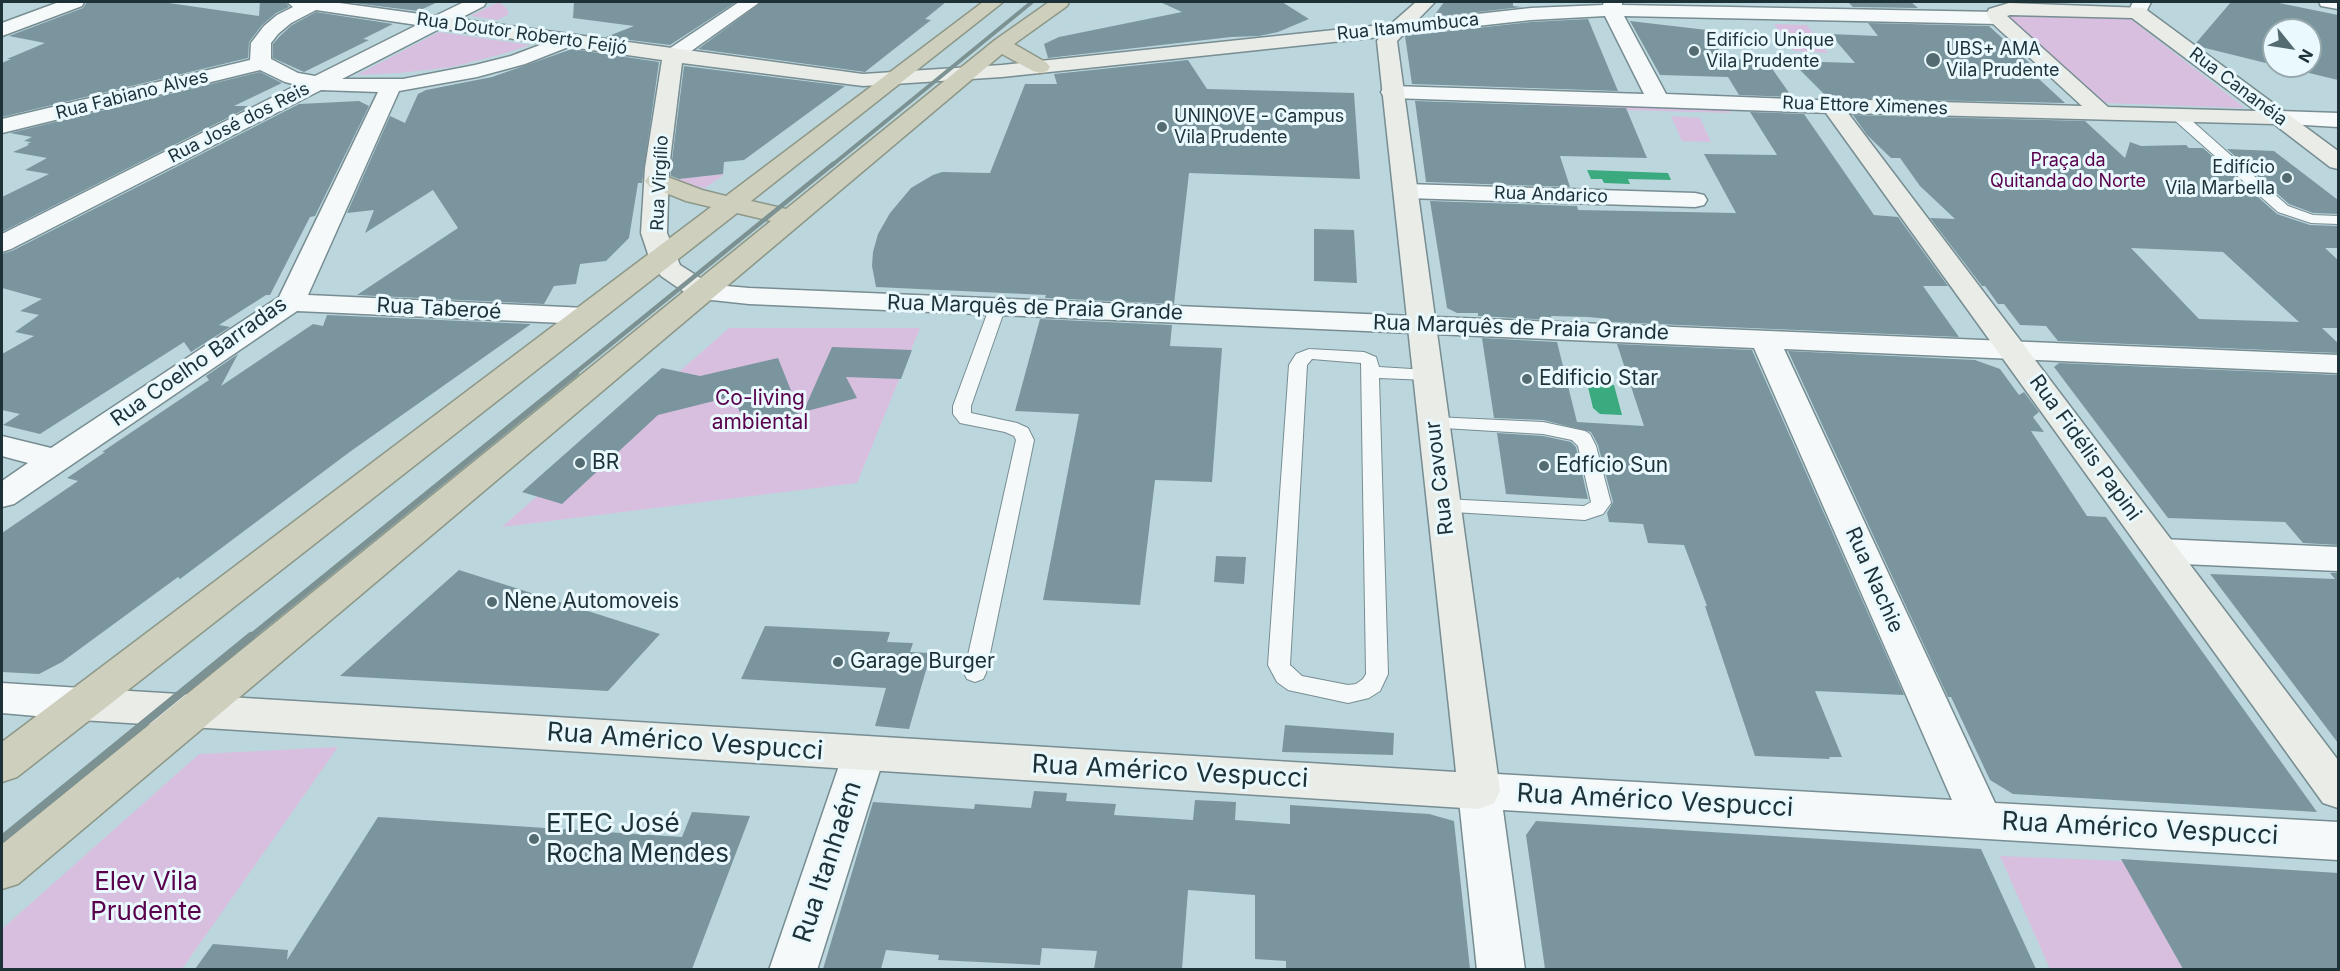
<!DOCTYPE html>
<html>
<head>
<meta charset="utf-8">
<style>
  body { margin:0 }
  #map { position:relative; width:2340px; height:971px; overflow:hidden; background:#bbd7dd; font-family:Inter,sans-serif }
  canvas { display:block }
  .frame { position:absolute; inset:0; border:3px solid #1d3237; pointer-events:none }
  .north { position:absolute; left:2262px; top:18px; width:60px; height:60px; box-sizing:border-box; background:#eaf9fd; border:2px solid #98a9ae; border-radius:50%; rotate:120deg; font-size:16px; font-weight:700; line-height:24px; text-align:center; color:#1d3237 }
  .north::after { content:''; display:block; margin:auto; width:21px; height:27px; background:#546c71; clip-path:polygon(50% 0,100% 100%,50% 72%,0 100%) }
</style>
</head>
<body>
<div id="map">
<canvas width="2340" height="971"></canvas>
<div class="frame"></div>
<div class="north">N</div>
</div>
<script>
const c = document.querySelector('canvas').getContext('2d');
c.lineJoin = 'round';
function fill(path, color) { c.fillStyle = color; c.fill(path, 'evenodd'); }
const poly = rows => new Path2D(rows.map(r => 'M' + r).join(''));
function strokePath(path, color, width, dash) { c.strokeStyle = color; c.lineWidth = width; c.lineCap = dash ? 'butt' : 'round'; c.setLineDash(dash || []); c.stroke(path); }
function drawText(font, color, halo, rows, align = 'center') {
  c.font = font + ' Inter,sans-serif'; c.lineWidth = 6; c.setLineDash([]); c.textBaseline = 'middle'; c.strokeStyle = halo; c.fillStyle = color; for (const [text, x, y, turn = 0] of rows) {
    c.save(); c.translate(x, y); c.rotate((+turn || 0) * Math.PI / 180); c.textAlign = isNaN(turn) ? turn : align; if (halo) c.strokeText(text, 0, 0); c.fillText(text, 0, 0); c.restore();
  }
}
const green = poly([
  [499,2,507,9,509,14,498,20,470,16],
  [2017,14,2128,17,2245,108,2104,103,2009,19,2010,16],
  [1774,24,1807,25,1828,53,1794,51],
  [439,32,530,45,499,55,452,67,400,73,357,75],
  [1552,103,1728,109,1731,113,1554,108],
  [1671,116,1700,118,1711,142,1682,141],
  [725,174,705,188,690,186,675,179],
  [729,328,920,328,857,483,502,527],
  [338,747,182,969,2,969,2,929,199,754],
  [2000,856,2124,861,2183,969,2050,969]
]);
const water = poly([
  [1587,170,1668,173,1671,180,1628,179,1630,184,1604,183,1602,179,1591,179],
  [1587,383,1614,385,1622,415,1600,414,1593,408]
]);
const building = poly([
  [87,2,162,2,259,16,260,2,285,2,289,7,276,13,262,25,249,42,248,58,2,117,2,63,11,59,7,59,45,43,9,36,83,8],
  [345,2,438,2,418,11],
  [574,2,736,2,670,45,606,37,634,26,573,18],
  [762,2,946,2,925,19,931,20,865,72,698,49],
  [1160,2,1282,2,1309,19,1278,32,1259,36,1231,37,1048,58,1044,44,1059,37,1182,12],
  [1444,2,1513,2,1513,6,1522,7,1433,17],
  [1848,2,1911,2,1918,8,1853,7],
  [2231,2,2274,2,2338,15,2338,80,2280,66,2310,66,2310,30,2274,30,2274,65,2201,47,2196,43],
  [316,12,393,24,363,39,369,40,304,72,273,58,273,44,280,36,292,25],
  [1588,19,1618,91,1412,84,1405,36,1531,22],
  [1630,21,1707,30,1724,59,1766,60,1792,97,1739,95,1728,77,1660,75],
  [1868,23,1989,26,2035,68,2027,68,2065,103,1828,98,1791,61,1855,63,1830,34,1878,36],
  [572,49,659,62,642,183,638,183,629,238,606,261,580,264,576,284,554,286,544,304,357,295,458,228,433,190,365,233,374,210,347,213,390,116,405,123,418,94,426,90,492,77],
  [1188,60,1207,89,1354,93,1360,179,1189,173,1174,304,1045,298,1046,295,876,287,872,266,873,252,878,234,890,213,911,188,933,175,942,172,990,173,1025,84,1057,84,1054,74],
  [684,66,845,86,744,160,724,162,723,174,679,179,671,176,671,168],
  [260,72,282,83,234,106,251,106,2,232,2,197,49,174,25,170,47,158,13,152,29,145,27,144,31,142,24,141,32,137,10,133],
  [359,101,369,106,315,216,310,217,270,295,266,295,219,325,230,327,191,352,184,342,40,434,3,425,20,414,2,410,2,354,34,336,15,332,39,315,20,311,42,299,2,288,2,254,12,251,299,104],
  [1415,101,1626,108,1647,158,1560,156,1570,187,1426,182],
  [1750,112,1804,114,1874,215,1898,217,1948,286,1923,286,1959,337,1610,322,1609,319,1588,317,1551,316,1552,320,1478,316,1478,313,1457,313,1447,308,1430,201,1577,206,1578,210,1736,213,1704,154,1777,155],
  [1853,115,2085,121,2125,158,2130,142,2141,146,2186,145,2189,148,2203,148,2277,214,2310,225,2338,226,2338,248,2325,248,2338,260,2338,328,2322,328,2338,343,2338,353,2058,341,2046,326,2020,325,2004,304,1998,304,1985,286,1982,286,1930,218,1955,219,1920,186,1900,158,1891,158,1867,135],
  [2131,248,2223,252,2299,322,2199,319],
  [2227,149,2274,151,2338,200,2338,214,2313,213,2289,204],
  [1314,229,1354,230,1357,283,1314,281],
  [327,315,531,324,351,451,180,579,178,577,62,662,39,674,2,672,2,533,78,481,67,478,105,452,102,452,209,380,206,376,238,354,221,386,313,324,323,326],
  [1040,319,1172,325,1170,346,1222,348,1212,482,1155,480,1140,605,1043,600,1079,414,1015,411],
  [1482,338,1557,342,1577,422,1644,426,1617,344,1752,350,1904,695,1815,691,1842,757,1829,757,1830,759,1755,756,1705,606,1707,606,1684,545,1648,543,1643,524,1609,522,1607,513,1613,502,1598,445,1591,432,1543,420,1494,418],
  [832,347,912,350,901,379,846,377,857,398,803,412],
  [1788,351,1975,360,2000,369,2019,395,2024,392,2039,412,2033,417,2044,432,2031,431,2087,516,2106,517,2317,812,2013,794,1990,780,1951,697,1948,697],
  [778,358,800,413,745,427,734,396,658,415,562,504,522,492,662,368,700,376],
  [2059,363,2338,375,2338,545,2303,543,2285,522,2168,518,2054,367],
  [1497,433,1543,436,1571,442,1576,447,1588,499,1506,494],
  [1216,556,1246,557,1244,584,1214,582],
  [459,570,660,634,608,691,340,676],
  [2330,573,2338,573,2338,743,2210,574,2335,579],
  [765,626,890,632,887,642,913,643,910,652,931,653,909,729,875,726,886,688,741,679],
  [1285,725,1394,733,1393,755,1282,752],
  [1034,791,1067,793,1066,801,1116,804,1114,815,1193,820,1195,800,1236,802,1235,820,1290,824,1290,805,1429,814,1454,821,1470,969,1286,969,1286,961,1255,959,1255,895,1188,890,1182,969,1094,969,1097,951,1042,948,1040,965,938,960,939,955,886,950,881,969,823,969,873,802,974,809,975,804,1031,808],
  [692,812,750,816,692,969,195,969,213,944,288,950,287,960,378,817,682,837],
  [1536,821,1981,849,2036,969,1545,969,1526,835],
  [2121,859,2338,873,2338,969,2183,969]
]);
const path = poly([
  [1345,2,1361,10],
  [1062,32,1169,6]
]);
const lane = poly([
  [2176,110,2181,111,2288,206,2313,215,2338,216,2338,224,2311,223,2278,212,2171,117,2170,114,2171,111,2176,110],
  [998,301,1006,306,971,406,971,413,1017,423,1028,428,1034,440,986,673,983,679,975,682,967,679,964,673,1016,440,1014,436,1005,432,960,423,953,414,953,406,990,306,998,301],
  [1309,349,1364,352,1376,357,1379,367,1428,370,1434,371,1437,375,1434,379,1428,380,1379,378,1388,674,1380,691,1369,698,1348,703,1288,690,1277,682,1268,665,1289,365,1296,354,1309,349],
  [1312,359,1361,363,1366,674,1363,679,1356,684,1348,685,1302,676,1290,665,1307,365,1312,359],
  [1434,417,1543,422,1585,431,1590,434,1596,446,1611,503,1603,514,1585,520,1437,511,1434,506,1437,501,1444,499,1584,506,1591,502,1578,446,1572,440,1543,434,1427,427,1425,423,1427,419,1434,417]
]);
const street = poly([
  [59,2,84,2,82,6,2,36,2,23,59,2],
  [287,2,332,2,435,16,464,2,486,2,484,6,342,79,403,79,475,65,511,56,569,34,576,36,579,40,576,44,525,64,477,77,399,91,308,295,586,308,596,310,600,316,596,322,586,324,297,311,14,504,2,507,2,481,28,463,2,456,2,436,51,448,279,297,378,92,321,90,11,249,2,252,2,234,297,85,285,82,260,70,2,133,2,119,250,60,251,43,264,26,277,15,293,7,287,2],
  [316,10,417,25,315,76,298,73,271,59,271,43,278,34,291,23,316,10],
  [739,2,760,2,680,59,666,59,663,55,666,51,739,2],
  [1604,2,1622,2,1622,5,1998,12,2005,14,2008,18,2005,22,1998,24,1624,16,1666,94,1840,101,1843,106,1840,111,1832,113,1392,98,1384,97,1381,92,1384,87,1392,86,1644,94,1605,16,1531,20,1396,35,1389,33,1386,29,1389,25,1396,23,1531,8,1603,5,1604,2],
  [2133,2,2151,2,2144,16,2137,18,2130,16,2128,12,2133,2],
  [2319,2,2338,2,2338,9,2321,6,2319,2],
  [2279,111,2338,113,2338,127,2271,123,2268,118,2271,113,2279,111],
  [1406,184,1695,193,1704,195,1707,200,1704,205,1695,207,1406,198,1397,196,1394,191,1397,186,1406,184],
  [703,284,749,288,2338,355,2338,373,1784,349,1995,803,2338,822,2338,860,1503,810,1525,970,1477,970,1458,791,1464,779,1479,773,1952,800,1754,348,749,304,693,298,689,292,693,286,703,284],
  [2161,539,2338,547,2338,571,2161,563,2149,560,2144,551,2149,542,2161,539],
  [2,683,81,688,95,693,101,704,95,715,81,720,2,713,2,683],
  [864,737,878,742,885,754,817,970,769,970,843,754,850,742,864,737]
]);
const secondary = poly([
  [1416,2,1435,2,1397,41,1500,791,1494,803,1479,809,81,720,67,715,61,704,67,693,81,688,1456,772,1377,41,1380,37,1002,77,863,86,682,63,669,168,667,233,680,265,713,286,717,292,713,298,703,300,693,298,661,276,649,257,641,233,645,168,662,60,437,28,430,26,427,22,430,18,437,16,863,74,1002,65,1391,24,1416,2],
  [2009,3,2144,8,2338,151,2338,169,2330,167,2274,124,1848,113,2338,760,2338,808,2323,803,1821,106,1824,101,1832,99,2082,106,1991,22,1987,13,1989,9,2009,3],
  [2010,15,2132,18,2256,111,2108,107,2007,16,2010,15]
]);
const highway = poly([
  [983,2,1003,2,751,201,786,209,995,40,1049,2,1069,2,1067,6,1014,44,1047,63,1050,67,1047,71,1040,73,1033,71,1002,54,18,884,2,889,2,844,771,221,737,213,17,777,2,782,2,742,711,207,686,201,649,186,645,181,649,176,657,174,665,176,702,190,726,196,983,2]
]);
const metro1Far3 = poly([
  [831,166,1032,2]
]);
const metro1Far2 = poly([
  [574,374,833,164]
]);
const metro1Far1 = poly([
  [249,638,576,373]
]);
const metro1 = poly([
  [2,839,251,636]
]);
const markers = [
  [1694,51,6,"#546c71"],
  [1933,60,8,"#546c71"],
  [1162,127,6,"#546c71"],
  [2287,178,6,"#546c71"],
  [1527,379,6,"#546c71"],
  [580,463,6,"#546c71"],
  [1544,466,6,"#546c71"],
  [492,602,6,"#546c71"],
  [838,662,6,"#546c71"],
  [534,839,6,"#546c71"]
];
const farStreetnames = [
  ["Rua Itamumbuca",1408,27,-6],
  ["Rua Doutor Roberto Feijó",522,34,8],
  ["Rua Cananéia",2238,87,37],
  ["Rua Fabiano Alves",132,95,-14],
  ["Rua Ettore Ximenes",1865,106,2],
  ["Rua José dos Reis",239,123,-27],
  ["Rua Virgílio",660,183,-87],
  ["Rua Andarico",1551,195,2]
];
const farPoinames = [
  ["Edifício Unique",1706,41],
  ["Vila Prudente",1706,62],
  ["UBS+ AMA",1946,50],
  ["Vila Prudente",1946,71],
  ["UNINOVE - Campus",1174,117],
  ["Vila Prudente",1174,138],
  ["Edifício",2275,168,"right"],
  ["Vila Marbella",2275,189,"right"]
];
const farParknames = [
  ["Praça da",2068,161],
  ["Quitanda do Norte",2068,182]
];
const streetNames = [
  ["Rua Marquês de Praia Grande",1035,308,2],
  ["Rua Taberoé",439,309,3],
  ["Rua Marquês de Praia Grande",1521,328,2],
  ["Rua Coelho Barradas",199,362,-35],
  ["Rua Fidélis Papini",2085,448,54],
  ["Rua Cavour",1440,478,-97],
  ["Rua Nachie",1874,580,66]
];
const poiNames = [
  ["Edificio Star",1539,379],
  ["BR",592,463],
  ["Edfício Sun",1556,466],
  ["Nene Automoveis",504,602],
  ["Garage Burger",850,662]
];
const parkNames = [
  ["Co-living",760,399],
  ["ambiental",760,423]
];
const nearStreetnames = [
  ["Rua Américo Vespucci",685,742,4],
  ["Rua Américo Vespucci",1170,772,3],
  ["Rua Américo Vespucci",1655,801,3],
  ["Rua Américo Vespucci",2140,829,3],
  ["Rua Itanhaém",828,862,-72]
];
const nearPoinames = [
  ["ETEC José",546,824],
  ["Rocha Mendes",546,854]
];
const nearParknames = [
  ["Elev Vila",146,882],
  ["Prudente",146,912]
];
fill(green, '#d9bfdf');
fill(water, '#3baa7f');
fill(building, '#7b959e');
strokePath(lane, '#778d92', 2);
strokePath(street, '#778d92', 3);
strokePath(secondary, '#778d92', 3);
strokePath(highway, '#8e9888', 3);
strokePath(path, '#cdd5d7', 2, [1, 3]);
fill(lane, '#f5f9fa');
fill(street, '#f5f9fa');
fill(secondary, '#eaece7');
fill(highway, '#cfcfbe');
strokePath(metro1Far3, '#7b9192', 4);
strokePath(metro1Far2, '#7b9192', 4.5);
strokePath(metro1Far1, '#7b9192', 6);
strokePath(metro1, '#7b9192', 8);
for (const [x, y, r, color] of markers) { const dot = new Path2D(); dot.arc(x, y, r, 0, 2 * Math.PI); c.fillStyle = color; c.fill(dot); strokePath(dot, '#eaf9fd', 2); }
drawText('18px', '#1d3237', '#eaf9fd', farStreetnames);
drawText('18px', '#1d3237', '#eaf9fd', farPoinames, 'left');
drawText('18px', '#59014d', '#eaf9fd', farParknames);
drawText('21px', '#1d3237', '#eaf9fd', streetNames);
drawText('21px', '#1d3237', '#eaf9fd', poiNames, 'left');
drawText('21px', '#59014d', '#eaf9fd', parkNames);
drawText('26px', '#1d3237', '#eaf9fd', nearStreetnames);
drawText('26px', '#1d3237', '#eaf9fd', nearPoinames, 'left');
drawText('26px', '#59014d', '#eaf9fd', nearParknames);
</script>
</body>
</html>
